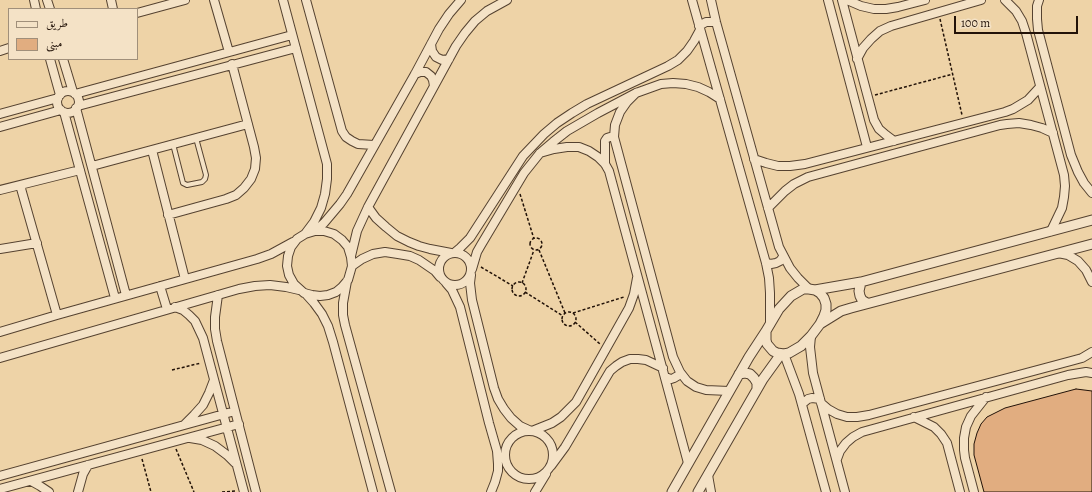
<!DOCTYPE html>
<html>
<head>
<meta charset="utf-8">
<style>
  body { margin:0 }
  #map { position:relative; width:1092px; height:492px; overflow:hidden; background:#eed3a7; font-family:Alegreya,Amiri,serif }
  canvas { display:block }
  .legend { position:absolute; left:8px; top:8px; width:130px; height:52px; box-sizing:border-box; background:#f4e2c6; border:1px solid #a08f7a; margin:0; padding:5px 7px; list-style:none; font-size:12px; color:#221208 }
  .legend li { display:flex; align-items:center; gap:8px; height:20px }
  .legend b { width:20px; border:1px solid #a08f7a }
  .scale { position:absolute; left:954px; top:16px; width:124px; height:18px; box-sizing:border-box; border:2px solid #221208; border-top:0; padding-left:5px; font-size:12px; line-height:14px; white-space:nowrap; color:#221208; -webkit-text-stroke:3px #f4e2c6; paint-order:stroke }
</style>
</head>
<body>
<div id="map">
<canvas width="1092" height="492"></canvas>
<ul class="legend">
<li><b style="height:5px;background:#f4e2c6"></b>طريق</li>
<li><b style="height:11px;background:#e1ad80"></b>مبنى</li>
</ul>
<div class="scale">100 m</div>
</div>
<script>
const c = document.querySelector('canvas').getContext('2d');
c.lineJoin = 'round';
function fill(path, color) { c.fillStyle = color; c.fill(path, 'evenodd'); }
const poly = rows => new Path2D(rows.map(r => 'M' + r).join(''));
function strokePath(path, color, width, dash) { c.strokeStyle = color; c.lineWidth = width; c.lineCap = dash ? 'butt' : 'round'; c.setLineDash(dash || []); c.stroke(path); }
const building = poly([
  [1076,389,1092,391,1092,492,984,492,974,455,974,444,977,433,981,424,987,417,1005,408,1076,389]
]);
const path = poly([
  [940,19,962,115],
  [875,95,953,74],
  [520,194,534,239],
  '530 244a6 6 0 1 1 12 0a6 6 0 1 1-12 0Z',
  [539,250,565,313],
  [481,267,513,286],
  '512 289a7 7 0 1 1 14 0a7 7 0 1 1-14 0Z',
  [522,283,534,250],
  [525,292,563,316],
  '562 319a7 7 0 1 1 14 0a7 7 0 1 1-14 0Z',
  [573,313,624,297],
  [575,322,600,344],
  [172,370,201,363],
  [176,449,194,492],
  [142,459,151,492],
  [222,492,236,491]
]);
const service = poly([
  [173,144,183,183,187,185,202,182,205,179,206,175,196,138]
]);
const minor = poly([
  [34,0,36,9],
  [47,0,50,9],
  [111,0,113,9],
  [214,0,229,52],
  [283,0,327,164,327,179,325,194,321,208,314,222,305,234],
  [306,0,342,131,346,137,352,141,358,144,374,145],
  [692,0,766,263,769,278,770,293,770,324],
  [711,0,716,22,779,247,790,268,798,278,809,289],
  [828,0,867,147],
  [842,0,874,120,879,129,886,135,894,141],
  [847,0,861,6,874,9,886,9,898,7,925,0],
  [1005,0,1016,11,1022,21,1026,33,1064,175,1065,186,1064,197,1062,208,1051,231],
  [1039,0,1037,6,1037,19,1038,30,1071,155,1078,172,1084,183,1092,193],
  [137,13,185,0],
  [699,26,706,22,716,22],
  [431,44,432,51,436,57,442,60,449,59],
  [0,51,9,48],
  [50,59,60,95],
  [63,59,73,92],
  [857,59,863,48,871,39,880,31,891,26,981,0],
  [415,74,420,72,426,72,431,76,433,80,434,86],
  '57 102a11 11 0 1 1 22 0a11 11 0 1 1-22 0Z',
  [636,93,627,102,620,112,615,125,614,137,673,357,680,372,687,381,696,387,706,390,729,391],
  [75,94,292,35],
  [78,106,296,48],
  [76,108,126,295],
  [64,112,115,298],
  [0,114,58,98],
  [0,127,61,110],
  [152,150,185,279],
  [540,153,554,149,567,147,579,147,589,151,598,157,605,164,609,171,688,463],
  [754,159,766,163,778,166,790,166,805,164,1005,112,1013,109,1028,100,1040,87],
  [605,164,605,141,607,138,610,137,614,137],
  [92,166,248,124],
  [20,185,57,315],
  [0,190,80,170],
  [368,207,376,218,386,227,397,236,409,242,419,246,430,249,451,253],
  [768,208,785,191,794,184,808,177,1000,125,1007,124,1019,123,1031,125,1042,128,1053,133],
  [168,215,226,199,236,195,244,188,251,179,255,169,256,158,254,147,232,64],
  [315,231,324,231,334,234,342,240,348,247,351,257,352,266,348,280,342,287,336,292,328,295,320,296,312,295,304,293,294,284,289,275,287,266,288,256,291,247,297,239,305,234,315,231,324,223,340,204,347,194,415,74,439,29,449,14,461,0],
  [0,249,37,243],
  '439 269a16 16 0 1 1 32 0a16 16 0 1 1-32 0Z',
  [454,253,460,248,470,238,523,156,544,134,557,123,572,113,587,104,668,66,678,60,687,51,694,41,700,30],
  [1058,253,1068,255,1078,261,1086,270,1092,282],
  [351,256,357,231,368,207,456,46,465,33,475,21,487,11,507,0],
  [766,263,771,264,776,263,780,261,783,257],
  [352,266,362,259,373,254,385,252,398,254,410,256,419,260,435,271,440,277],
  [472,269,477,252,481,245,524,173,540,153,553,142,567,131,598,113,636,93,661,84,673,83,686,84,698,87,709,92,720,99],
  [471,275,470,283,472,300,494,388,498,399,504,409,511,418,520,426,531,431],
  [347,281,343,303,343,315,345,325,391,492],
  [446,283,452,290,460,307,489,423,497,451,498,464,498,471,495,482,491,492],
  [160,286,167,309],
  [305,293,314,303,322,314,328,326,333,342,373,492],
  [218,295,215,317,215,329,217,341,256,492],
  [175,307,183,310,189,315,195,321,203,338,244,492],
  [0,332,57,315,257,259,271,254,293,242],
  [811,336,810,347,813,373,845,492],
  [784,354,799,394,826,492],
  [0,358,239,289,255,286,270,285,286,287,299,290],
  [665,377,671,379,674,378,679,375,680,372],
  [821,403,828,409,837,414,847,417,857,417,869,415,1071,361,1082,358,1092,352],
  [802,404,808,399,812,398,820,399],
  [914,417,934,427,941,434,947,443,960,492],
  [185,424,194,415,203,405,209,393,214,380],
  '505 455a24 24 0 1 1 48 0a24 24 0 1 1-48 0Z',
  [532,431,552,423,561,417,576,402,629,308,634,294,637,278],
  [190,438,202,440,215,446,227,455,235,463],
  [837,459,840,451,846,443,853,437,862,432,1068,375,1086,372,1092,373],
  [551,466,565,447,610,371,616,366,622,362,630,359,638,359,646,360,663,368],
  [708,475,711,492],
  [0,476,235,411],
  [31,481,40,486,49,492],
  [0,489,239,424],
  [78,492,83,474,88,465],
  [535,492,546,474],
  [974,492,965,458,964,450,964,438,966,427,971,416,986,397]
]);
const tertiary = poly([
  [861,282,859,291,860,296,862,300,867,303],
  [803,289,809,289,815,290,820,293,824,298,826,304,826,310,824,316,820,324,811,336,801,346,789,353,784,354,777,353,773,351,767,344,766,340,766,331,779,309,791,296,803,289],
  [815,290,861,282,1092,220],
  [820,324,841,311,851,308,1092,244],
  [739,374,745,373,750,374,754,378,757,383,757,388],
  [672,492,749,357,766,331],
  [698,492,763,379,781,354]
]);
fill(building, '#e1ad80');
strokePath(building, '#221208', 1);
strokePath(service, '#554230', 6);
strokePath(minor, '#554230', 10);
strokePath(tertiary, '#554230', 11);
strokePath(path, '#221208', 1.5, [3, 2]);
strokePath(service, '#f4e2c6', 4);
strokePath(minor, '#f4e2c6', 8);
strokePath(tertiary, '#f4e2c6', 9);
</script>
</body>
</html>
